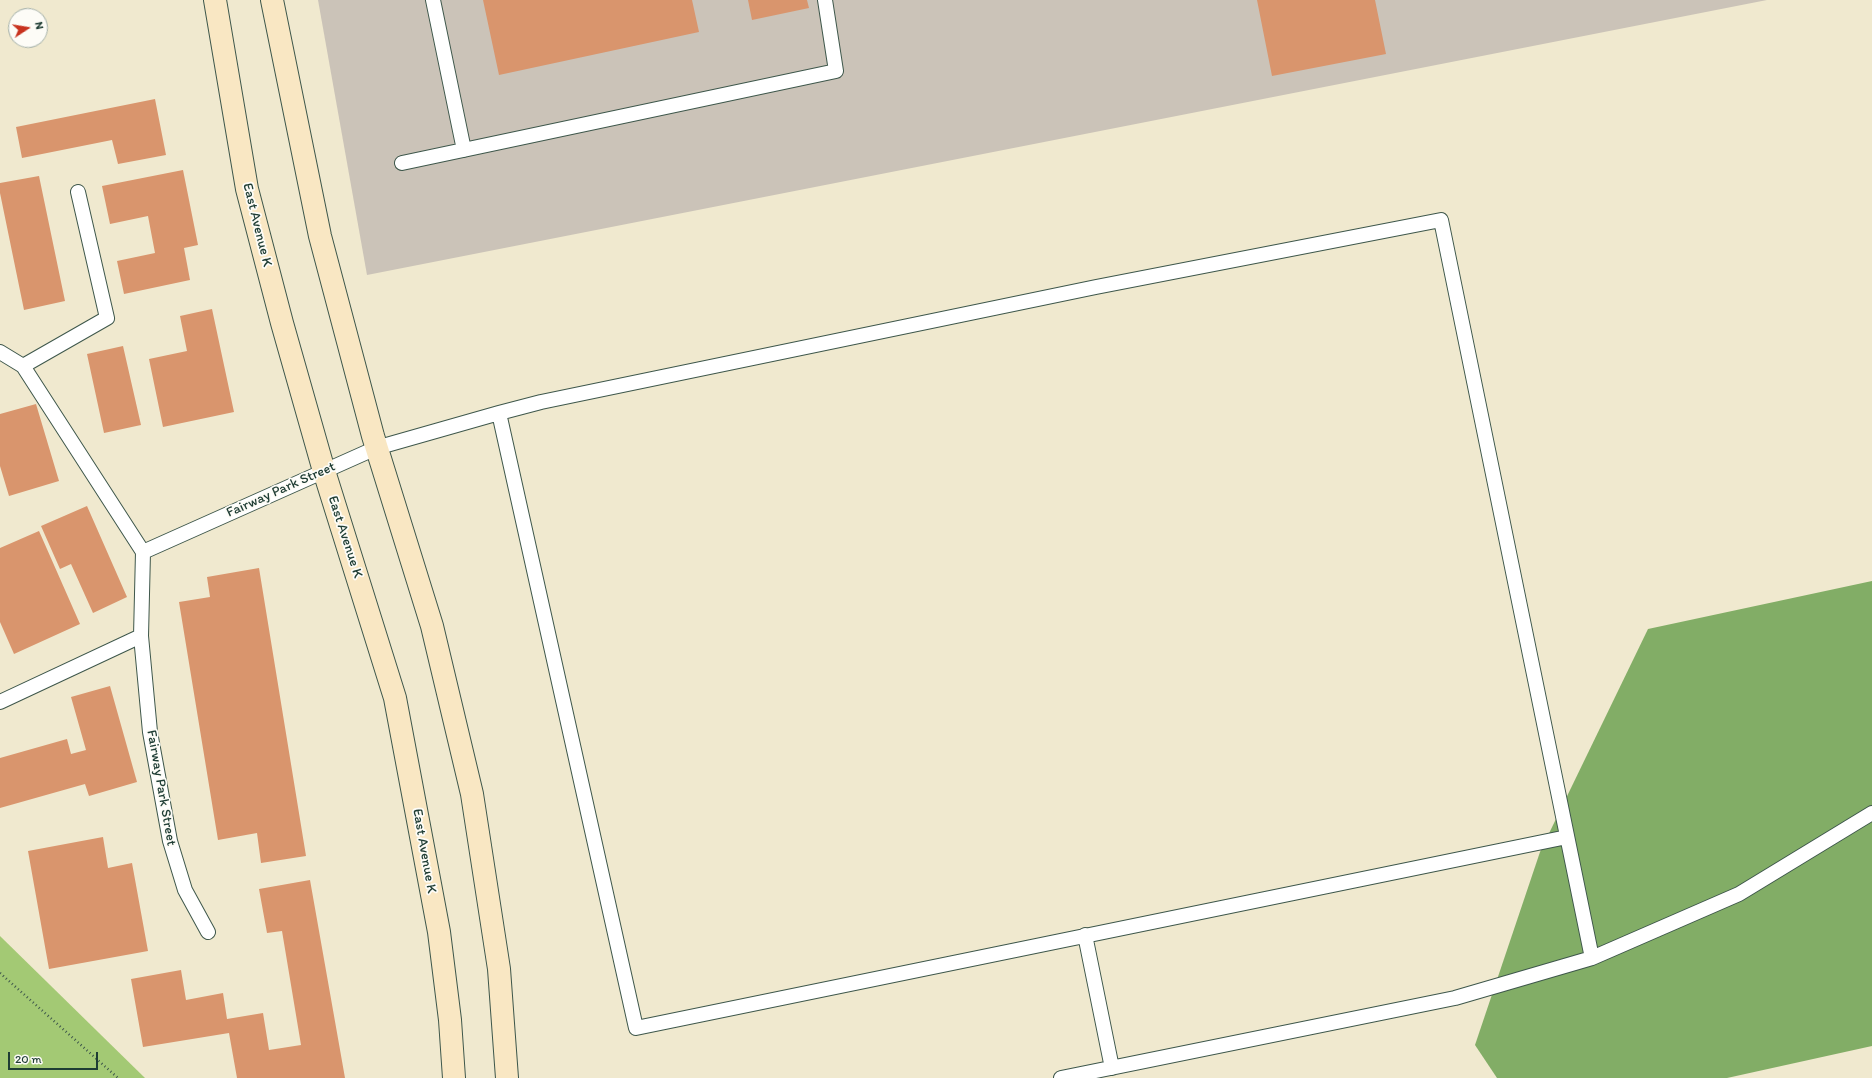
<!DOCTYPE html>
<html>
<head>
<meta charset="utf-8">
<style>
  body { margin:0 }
  #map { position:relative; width:1872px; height:1078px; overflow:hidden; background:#f0e9cf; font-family:Itim,sans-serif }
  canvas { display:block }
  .north { position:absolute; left:8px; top:8px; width:40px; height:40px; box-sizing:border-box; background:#fdfcf7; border:1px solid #a4b0a9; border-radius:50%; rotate:78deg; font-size:11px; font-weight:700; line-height:16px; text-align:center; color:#1f3d34 }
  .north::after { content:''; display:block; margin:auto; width:14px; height:18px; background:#c8321e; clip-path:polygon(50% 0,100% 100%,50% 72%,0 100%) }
  .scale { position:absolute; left:8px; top:1052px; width:90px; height:18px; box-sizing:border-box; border:2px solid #1f3d34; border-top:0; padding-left:5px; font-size:12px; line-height:14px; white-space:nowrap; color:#1f3d34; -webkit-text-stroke:3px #fdfcf7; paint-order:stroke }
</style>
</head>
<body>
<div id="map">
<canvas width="1872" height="1078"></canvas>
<div class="north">N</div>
<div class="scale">20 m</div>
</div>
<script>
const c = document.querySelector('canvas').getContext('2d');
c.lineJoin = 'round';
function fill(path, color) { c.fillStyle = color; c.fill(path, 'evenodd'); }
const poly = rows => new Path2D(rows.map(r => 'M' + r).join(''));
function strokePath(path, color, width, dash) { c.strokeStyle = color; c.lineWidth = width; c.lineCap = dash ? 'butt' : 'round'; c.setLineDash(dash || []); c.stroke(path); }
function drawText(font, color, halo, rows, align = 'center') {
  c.font = font + ' Itim,sans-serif'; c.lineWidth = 3.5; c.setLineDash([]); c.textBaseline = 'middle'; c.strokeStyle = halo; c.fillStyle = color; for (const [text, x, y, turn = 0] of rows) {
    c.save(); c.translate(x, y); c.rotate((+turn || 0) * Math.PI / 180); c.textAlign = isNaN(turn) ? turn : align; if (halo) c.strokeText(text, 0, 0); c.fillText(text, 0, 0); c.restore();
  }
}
const industrial = poly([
  [318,0,1767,0,367,275]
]);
const green = poly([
  [0,936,145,1078,0,1078]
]);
const forest = poly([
  [1872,581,1872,1046,1727,1078,1497,1078,1475,1045,1540,852,1648,629]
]);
const building = poly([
  [483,0,692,0,699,32,499,75],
  [748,0,807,0,809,8,752,20],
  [1257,0,1375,0,1386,54,1272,76],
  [155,99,166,155,118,164,112,140,22,158,16,127],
  [183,170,198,245,184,248,190,280,124,294,117,261,155,253,148,216,110,224,102,186],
  [39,176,65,301,24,310,0,193,0,183],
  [212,309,234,412,163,427,149,359,187,351,180,316],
  [123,346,141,425,104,433,87,354],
  [36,404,59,481,9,496,0,466,0,414],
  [87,506,127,597,93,613,71,564,60,569,41,526],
  [39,531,80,624,14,654,0,622,0,548],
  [259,568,306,856,261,863,257,833,218,840,179,602,210,597,207,577],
  [110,686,137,782,89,796,85,784,0,808,0,758,67,739,71,754,86,750,71,697],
  [103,837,108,868,132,863,148,951,49,969,28,851],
  [310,880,345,1078,237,1078,229,1033,143,1047,131,979,181,970,186,1000,223,993,227,1019,263,1013,269,1050,301,1045,282,931,267,933,259,889]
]);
const path = poly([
  [0,973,118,1078]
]);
const lane = poly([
  [433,0,464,150],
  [402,163,836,71,825,0],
  [0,352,23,366,143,552],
  [23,366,107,318,78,192],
  [499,413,636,1028,1567,837],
  [0,702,141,636],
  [208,932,185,890,170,841,150,732,141,636,143,552,376,448,499,413,541,402,1096,287,1441,220,1592,958,1455,998,1061,1078],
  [1085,935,1112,1068],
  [1592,958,1739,894,1872,813]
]);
const secondary = poly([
  [215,0,247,189,282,323,324,471,395,698,439,932,450,1020,454,1078],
  [272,0,320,236,373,436,432,626,472,794,499,969,507,1078]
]);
const streetNames = [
  ["East Avenue K",257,225,76],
  ["Fairway Park Street",281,490,-24],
  ["East Avenue K",345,537,72],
  ["Fairway Park Street",161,788,80],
  ["East Avenue K",424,851,80]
];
fill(industrial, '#cbc3b8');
fill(green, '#a3c974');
fill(forest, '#82ad66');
fill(building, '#d9956d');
strokePath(lane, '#3e574b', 16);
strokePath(secondary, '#3e574b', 24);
strokePath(path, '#3e574b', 2.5, [1, 3]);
strokePath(lane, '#fff', 14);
strokePath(secondary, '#f9e7c3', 22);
drawText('14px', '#1f3d34', '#fdfcf7', streetNames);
</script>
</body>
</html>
